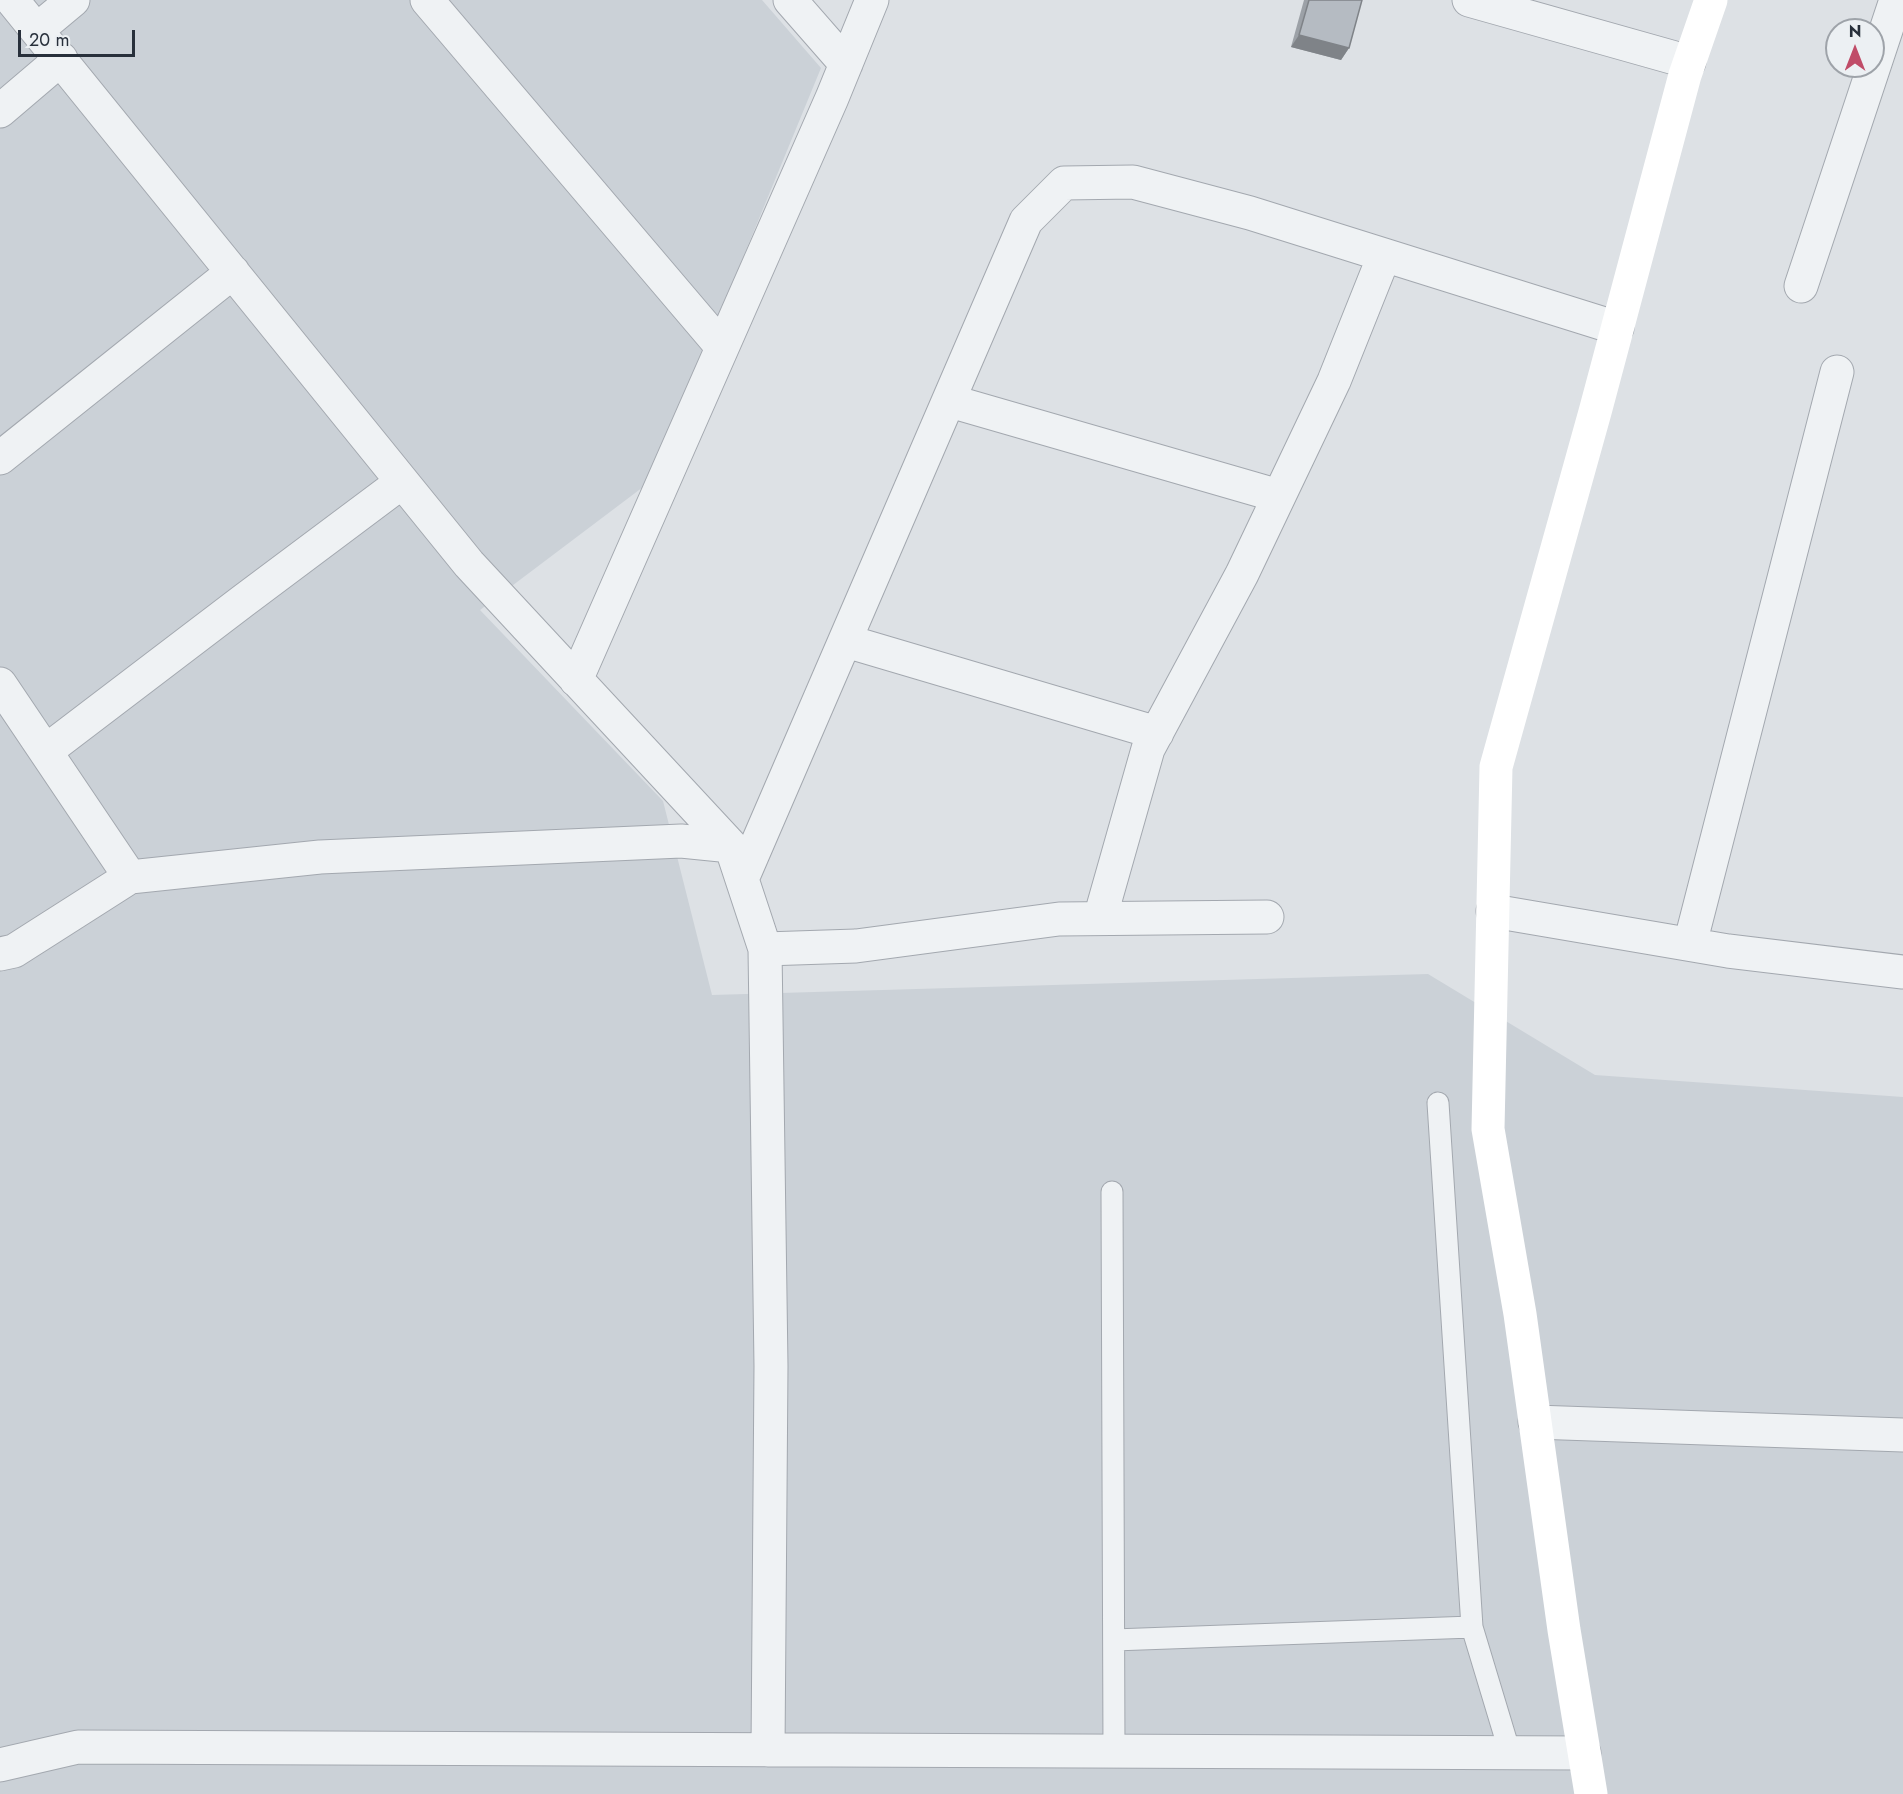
<!DOCTYPE html>
<html>
<head>
<meta charset="utf-8">
<style>
  body { margin:0 }
  #map { position:relative; width:1903px; height:1794px; overflow:hidden; background:#dde1e5; font-family:Jost,sans-serif }
  canvas { display:block }
  .north { position:absolute; left:1825px; top:18px; width:60px; height:60px; box-sizing:border-box; background:#ecf0f3; border:2px solid #9ea3a9; border-radius:50%; rotate:0deg; font-size:16px; font-weight:700; line-height:24px; text-align:center; color:#28303b }
  .north::after { content:''; display:block; margin:auto; width:21px; height:27px; background:#c04c68; clip-path:polygon(50% 0,100% 100%,50% 72%,0 100%) }
  .scale { position:absolute; left:18px; top:30px; width:117px; height:27px; box-sizing:border-box; border:3px solid #28303b; border-top:0; padding-left:8px; font-size:18px; line-height:21px; white-space:nowrap; color:#28303b; -webkit-text-stroke:4px #ecf0f3; paint-order:stroke }
</style>
</head>
<body>
<div id="map">
<canvas width="1903" height="1794"></canvas>
<div class="north">N</div>
<div class="scale">20 m</div>
</div>
<script>
const c = document.querySelector('canvas').getContext('2d');
c.lineJoin = 'round';
function fill(path, color) { c.fillStyle = color; c.fill(path, 'evenodd'); }
const poly = rows => new Path2D(rows.map(r => 'M' + r).join(''));
function strokePath(path, color, width, dash) { c.strokeStyle = color; c.lineWidth = width; c.lineCap = dash ? 'butt' : 'round'; c.setLineDash(dash || []); c.stroke(path); }
const built = poly([
  [0,0,762,0,821,68,651,481,480,610,663,801,712,995,1428,974,1595,1075,1903,1097,1903,1794,0,1794]
]);
const lane = poly([
  [1438,1103,1472,1627,1510,1753],
  [1112,1192,1114,1751],
  [1114,1640,1472,1627]
]);
const street = poly([
  [12,0,469,564,731,846],
  [427,0,722,347],
  [790,0,846,64],
  [1469,0,1689,62],
  [37,30,73,0],
  [0,111,61,59],
  [1801,286,1896,0],
  [950,401,1279,496],
  [0,458,233,272],
  [846,641,1157,733],
  [576,680,832,98,872,0],
  [0,684,130,877],
  [46,751,243,601,402,482],
  [742,879,1026,221,1064,183,1133,182,1250,213,1617,328],
  [1493,911,1728,951,1903,972],
  [1100,918,1148,749,1242,574,1334,381,1384,256],
  [1690,944,1837,372],
  [765,949,771,1366,768,1750],
  [0,954,14,951,130,877,320,857,681,841,731,846,765,949,856,946,1059,919,1267,917],
  [1535,1422,1903,1435],
  [0,1765,78,1747,1584,1753]
]);
const secondary = poly([
  [1591,1794,1564,1630,1520,1314,1488,1129,1496,767,1595,412,1685,75,1711,0]
]);
const wall = poly([
  [1304,0,1362,0,1349,48,1341,60,1291,47]
]);
const shadedWall = poly([
  [1299,35,1349,48,1341,60,1291,47]
]);
const building = poly([
  [1309,0,1362,0,1349,48,1299,35,1309,0]
]);
fill(built, '#cbd1d7');
strokePath(lane, '#a3a8af', 23);
strokePath(street, '#a3a8af', 35);
strokePath(lane, '#eff2f4', 21);
strokePath(street, '#eff2f4', 33);
strokePath(secondary, '#fff', 33);
fill(wall, '#9ca1a7');
fill(shadedWall, '#7f8388');
fill(building, '#b5bbc2');
strokePath(building, '#7f8388', 1.5);
</script>
</body>
</html>
